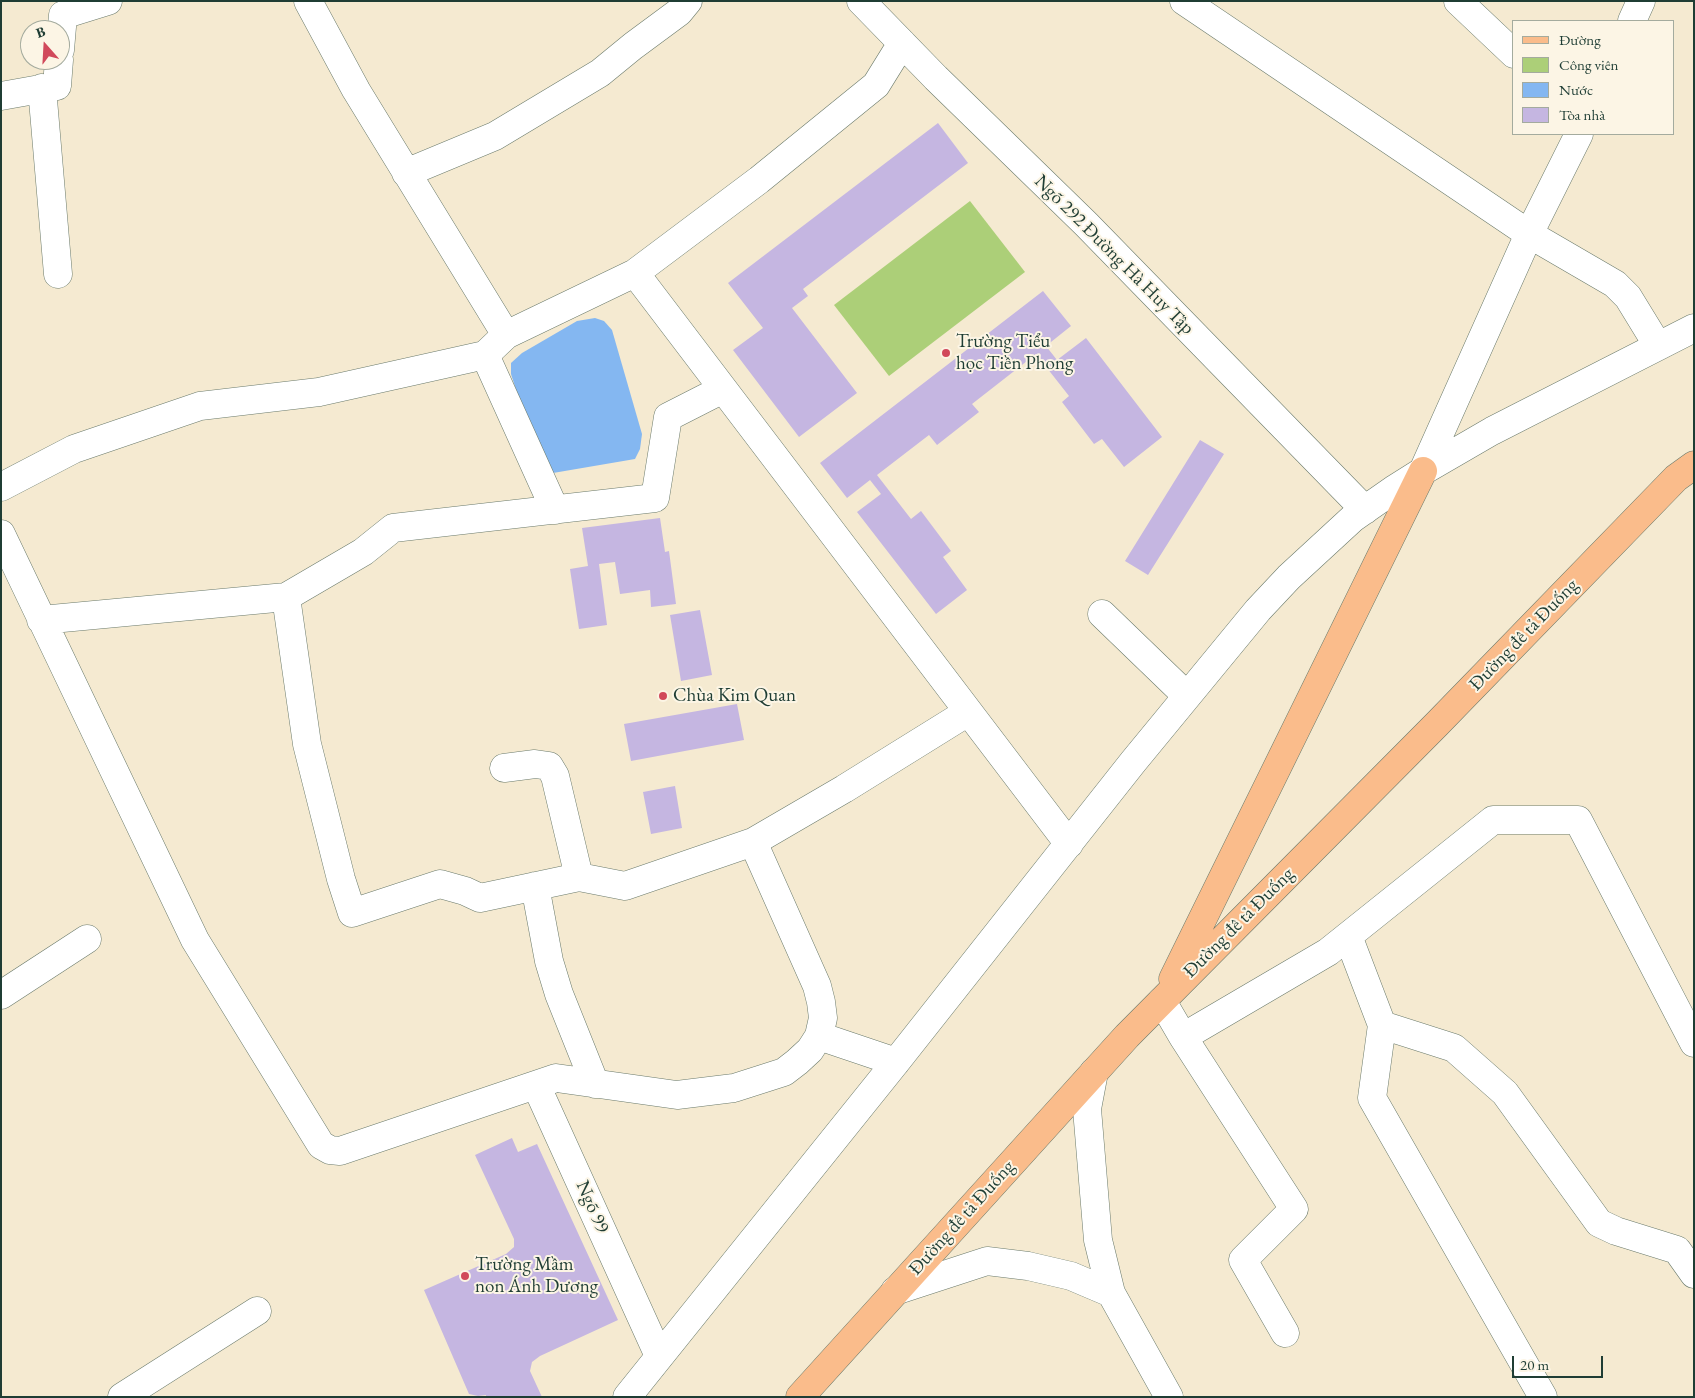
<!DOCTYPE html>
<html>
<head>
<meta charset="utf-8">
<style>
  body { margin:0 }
  #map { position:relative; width:1695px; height:1398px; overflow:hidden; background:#f5ead1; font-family:"EB Garamond",serif }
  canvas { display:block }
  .frame { position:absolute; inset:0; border:2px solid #1f3d34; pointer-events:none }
  .legend { position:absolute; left:1512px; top:20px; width:162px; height:115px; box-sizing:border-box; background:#fcf5e5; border:1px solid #a4ab9e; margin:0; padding:6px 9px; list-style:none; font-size:15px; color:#1f3d34 }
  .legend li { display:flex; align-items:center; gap:10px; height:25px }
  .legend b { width:25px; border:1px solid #a4ab9e }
  .north { position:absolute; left:20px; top:20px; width:50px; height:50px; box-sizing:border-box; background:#fcf5e5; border:1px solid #a4ab9e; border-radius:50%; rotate:341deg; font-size:14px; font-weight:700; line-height:20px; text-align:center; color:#1f3d34 }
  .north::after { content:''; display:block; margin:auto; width:18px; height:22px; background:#d1495b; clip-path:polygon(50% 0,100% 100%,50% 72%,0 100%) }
  .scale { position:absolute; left:1512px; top:1356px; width:91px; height:22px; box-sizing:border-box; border:2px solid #1f3d34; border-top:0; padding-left:6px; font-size:15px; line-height:18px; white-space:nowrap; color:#1f3d34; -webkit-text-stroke:4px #fcf5e5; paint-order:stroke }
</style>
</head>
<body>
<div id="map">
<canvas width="1695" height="1398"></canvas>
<div class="frame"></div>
<ul class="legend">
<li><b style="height:6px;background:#fabc8b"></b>Đường</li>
<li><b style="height:14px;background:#accf78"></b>Công viên</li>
<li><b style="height:14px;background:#84b7f1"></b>Nước</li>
<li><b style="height:14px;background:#c5b6e1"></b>Tòa nhà</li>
</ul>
<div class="north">B</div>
<div class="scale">20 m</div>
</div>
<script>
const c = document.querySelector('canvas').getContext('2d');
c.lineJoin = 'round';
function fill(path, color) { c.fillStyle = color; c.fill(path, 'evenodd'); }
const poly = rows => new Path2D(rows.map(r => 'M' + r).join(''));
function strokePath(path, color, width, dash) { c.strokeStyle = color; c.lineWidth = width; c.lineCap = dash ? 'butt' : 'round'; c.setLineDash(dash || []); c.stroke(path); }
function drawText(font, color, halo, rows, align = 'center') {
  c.font = font + ' "EB Garamond",serif'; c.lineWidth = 4; c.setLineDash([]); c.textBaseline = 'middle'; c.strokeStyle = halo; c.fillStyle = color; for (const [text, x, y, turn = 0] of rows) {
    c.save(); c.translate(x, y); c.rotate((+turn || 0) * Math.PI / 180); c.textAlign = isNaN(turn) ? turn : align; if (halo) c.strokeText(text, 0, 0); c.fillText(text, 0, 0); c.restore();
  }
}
const green = poly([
  [970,201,1025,272,889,376,834,305]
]);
const water = poly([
  [595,318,604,321,612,330,642,434,640,449,635,459,553,473,526,421,511,374,511,363,522,353,577,321]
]);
const building = poly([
  [938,123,968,163,803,289,808,296,792,308,857,393,799,437,733,350,763,328,728,283],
  [1043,291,1071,326,1046,346,1057,360,1086,338,1162,437,1124,467,1102,439,1094,444,1062,402,1069,396,1036,354,972,404,979,412,937,445,929,435,877,475,911,519,921,511,951,551,943,557,967,590,936,614,857,512,881,494,870,480,847,498,820,463],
  [1200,440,1224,454,1148,575,1125,561],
  [660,518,665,552,669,551,676,604,651,607,650,590,620,594,615,562,599,564,607,625,579,629,570,569,588,566,582,528],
  [700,610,712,675,681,681,670,615],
  [737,704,744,740,631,761,624,724],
  [675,786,682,828,651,834,643,792],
  [512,1138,518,1152,537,1144,618,1320,540,1356,532,1362,530,1371,542,1397,486,1397,486,1395,478,1396,469,1394,424,1290,506,1254,514,1247,514,1239,475,1155]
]);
const minor = poly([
  [308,1,356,90,506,335],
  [861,1,936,78,1086,224,1365,510],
  [1184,1,1529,234,1615,284,1628,297,1658,346],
  [1458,1,1514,54],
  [1632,21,1641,1],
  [60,50,63,15,108,1],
  [42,88,58,274],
  [1,96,57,86,59,60],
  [406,173,495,136,600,73,633,46,679,12,688,1],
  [635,273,1069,844],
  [485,355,555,510],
  [1423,471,1529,234,1579,134],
  [1,487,74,449,200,406,319,392,485,355,506,335,635,273,759,180,876,85,902,43],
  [1,534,195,940,321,1145,330,1150,340,1151,556,1078,677,1095,734,1088,784,1072,797,1062,810,1050,819,1036,823,1018,821,1002,817,986,753,842],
  [286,597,307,744,341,879,352,913,440,884,465,891,480,898,579,877],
  [1102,614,1187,696],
  [41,620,286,597,363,552,393,528,655,498,668,417,723,389],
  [504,768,535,764,549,766,555,776,579,877,625,886,753,842,844,789,968,712],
  [535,886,549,961,559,994,595,1084],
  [1348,936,1382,1025,1372,1098,1543,1397],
  [1,995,87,939],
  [1162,1001,1183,1037,1328,952,1493,820,1578,820,1694,1043],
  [1382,1025,1454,1048,1505,1093,1599,1223,1616,1231,1677,1250,1694,1274],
  [819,1036,896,1062],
  [1183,1037,1294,1209,1243,1260,1285,1333],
  [1094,1072,1087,1109,1098,1240,1111,1293,1169,1397],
  [536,1085,659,1356],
  [895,1291,987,1261,1028,1266,1071,1276,1111,1293],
  [122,1397,257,1311],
  [627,1397,896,1062,1133,762,1258,610,1289,577,1353,518,1396,488,1423,471,1492,431,1694,328]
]);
const major = poly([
  [1173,979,1423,471],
  [800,1397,1127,1036,1437,724,1676,478,1694,465]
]);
const markers = [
  [946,353,5,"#d1495b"],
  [663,696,5,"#d1495b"],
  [465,1276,5,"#d1495b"]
];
const streetNames = [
  ["Ngõ 292 Đường Hà Huy Tập",1114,255,45],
  ["Đường đê tả Đuống",1524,635,-46],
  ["Đường đê tả Đuống",1239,923,-45],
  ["Ngõ 99",592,1207,66],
  ["Đường đê tả Đuống",962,1218,-48]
];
const poiNames = [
  ["Trường Tiểu",956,342],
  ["học Tiền Phong",956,364],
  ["Chùa Kim Quan",673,696],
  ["Trường Mầm",475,1265],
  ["non Ánh Dương",475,1287]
];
fill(green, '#accf78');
fill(water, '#84b7f1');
fill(building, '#c5b6e1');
strokePath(minor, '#6a7a6b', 29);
strokePath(major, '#6a7a6b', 29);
strokePath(minor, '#fff', 28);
strokePath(major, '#fabc8b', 28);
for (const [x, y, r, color] of markers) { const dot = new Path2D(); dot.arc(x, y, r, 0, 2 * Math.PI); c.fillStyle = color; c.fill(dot); strokePath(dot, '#fcf5e5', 2); }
drawText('19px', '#1f3d34', '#fcf5e5', streetNames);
drawText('19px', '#1f3d34', '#fcf5e5', poiNames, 'left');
</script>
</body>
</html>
